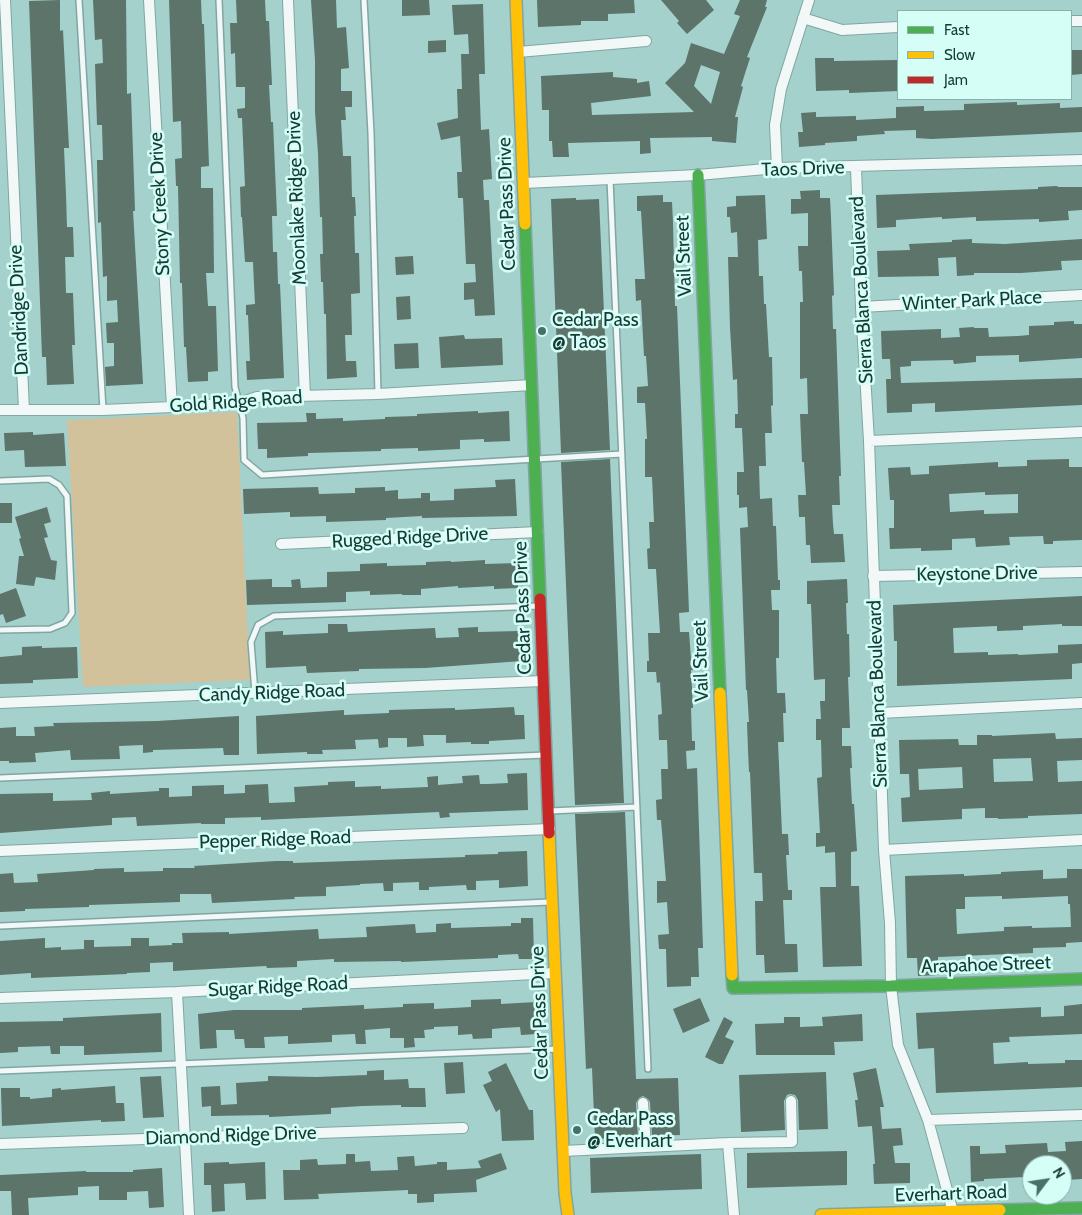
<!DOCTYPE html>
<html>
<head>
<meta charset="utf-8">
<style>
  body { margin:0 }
  #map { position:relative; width:1082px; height:1215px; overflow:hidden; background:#a4d1cc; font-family:Cabin,sans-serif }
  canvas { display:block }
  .legend { position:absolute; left:897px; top:10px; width:175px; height:90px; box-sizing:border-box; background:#d5fef7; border:1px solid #89b0aa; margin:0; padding:6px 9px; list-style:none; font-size:15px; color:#163a36 }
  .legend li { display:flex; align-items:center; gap:10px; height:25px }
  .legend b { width:25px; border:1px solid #89b0aa }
  .north { position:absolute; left:1022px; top:1155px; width:50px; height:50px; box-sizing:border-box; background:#d5fef7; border:1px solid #89b0aa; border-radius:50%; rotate:59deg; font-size:14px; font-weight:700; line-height:20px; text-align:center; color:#163a36 }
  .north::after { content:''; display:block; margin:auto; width:18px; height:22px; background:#486f6a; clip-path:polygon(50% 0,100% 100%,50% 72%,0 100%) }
</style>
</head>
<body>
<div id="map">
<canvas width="1082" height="1215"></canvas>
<ul class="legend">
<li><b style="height:6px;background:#4caf50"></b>Fast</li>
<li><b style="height:6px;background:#ffc107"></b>Slow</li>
<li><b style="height:6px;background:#c62828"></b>Jam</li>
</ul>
<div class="north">N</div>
</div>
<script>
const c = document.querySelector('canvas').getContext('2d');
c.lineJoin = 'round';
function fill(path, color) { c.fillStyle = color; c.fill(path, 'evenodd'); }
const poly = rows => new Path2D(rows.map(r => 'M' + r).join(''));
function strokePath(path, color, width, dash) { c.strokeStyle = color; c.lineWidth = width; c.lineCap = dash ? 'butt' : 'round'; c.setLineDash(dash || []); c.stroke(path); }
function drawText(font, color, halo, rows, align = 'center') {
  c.font = font + ' Cabin,sans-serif'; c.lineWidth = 5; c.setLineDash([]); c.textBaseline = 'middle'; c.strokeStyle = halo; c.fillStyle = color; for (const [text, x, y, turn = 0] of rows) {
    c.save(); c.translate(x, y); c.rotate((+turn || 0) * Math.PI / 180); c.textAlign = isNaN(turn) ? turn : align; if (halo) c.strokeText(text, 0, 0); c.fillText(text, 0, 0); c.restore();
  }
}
const green = poly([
  [237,412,250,680,83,687,67,420]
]);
const building = poly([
  [60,0,60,31,63,30,69,148,64,148,66,195,67,227,73,227,74,257,65,257,66,293,73,293,75,345,72,345,74,384,47,385,46,357,42,357,29,1],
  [93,0,126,0,127,94,131,93,135,211,133,211,143,384,106,386,105,367,114,366,114,343,107,343,106,323,118,322,117,300,107,301,107,276,103,277,101,222,98,223,97,160,103,160,102,125,97,125,95,64,103,63,102,39,95,40],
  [169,0,201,0,202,24,204,24,209,166,201,167,201,188,213,188,214,273,206,273,208,306,216,306,218,371,208,372,208,381,188,382,186,347,184,347,182,283,180,283,178,186,176,186,175,159,182,158,181,121,173,122],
  [236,0,265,0,266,21,269,21,272,85,269,85,271,122,273,122,277,216,272,216,273,252,277,252,278,284,280,284,284,378,247,380,246,361,250,361,248,315,246,315,246,305,255,304,254,285,253,262,245,262,242,217,241,217,240,187,245,186,242,118,238,118,237,109,245,108,245,87,236,87,235,53,231,54,230,23,237,23],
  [311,0,336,0,337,28,346,27,349,68,341,69,341,91,352,91,352,107,345,107,346,120,341,120,343,156,351,156,352,197,355,197,356,216,354,216,355,253,359,253,360,293,351,294,352,335,345,335,346,361,356,361,357,377,327,379,326,314,324,314,323,282,321,282,320,254,323,254,322,217,320,217,318,153,315,112,315,60],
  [402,0,429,0,430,15,402,16],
  [537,0,634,0,635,13,608,14,608,21,581,21,581,25,538,27],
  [661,0,706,0,714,10,687,34,677,23,679,21],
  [740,0,767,0,765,7,767,7,747,57,750,58,741,86,743,87,735,117,738,117,736,143,712,141,712,137,650,138,651,153,640,154,640,141,568,143,569,157,553,157,552,141,549,141,549,110,542,110,541,76,613,72,613,77,637,79,637,83,649,81,651,96,591,103,592,115,694,112,665,83,685,63,691,43,724,54,740,16,734,14],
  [701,65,720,72,711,104,694,86],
  [483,4,485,74,479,74,481,130,489,129,492,179,483,180,484,200,489,200,495,315,475,316,474,299,464,300,464,283,476,282,475,264,466,264,463,198,458,198,457,172,462,172,460,136,441,140,437,123,458,118,457,89,462,89,461,54,469,54,468,34,454,35,452,5],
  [446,40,446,52,428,53,428,41],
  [1071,50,1082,50,1082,74,1071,75],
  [815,58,834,58,834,61,898,60,898,91,849,93,849,90,816,91],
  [1017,102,1017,105,1060,103,1060,108,1082,107,1082,132,931,139,916,138,916,130,884,131,885,134,857,136,857,141,825,143,825,145,799,147,798,132,803,132,801,113,816,112,816,117,856,116,856,120,896,118,896,107,924,106,924,111,964,110,964,104],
  [1057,186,1058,187,1082,187,1082,210,1068,211,1069,220,1039,222,1039,219,976,221,976,217,942,219,942,217,896,220,896,227,877,228,876,195,1038,189,1038,187],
  [820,190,820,198,830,198,831,218,834,295,832,296,833,329,836,329,841,476,839,476,840,505,832,505,833,524,834,534,843,534,845,562,811,563,810,545,806,545,805,517,799,517,798,495,806,495,804,462,802,462,800,414,808,414,807,378,800,379,800,302,803,302,802,271,799,271,798,246,808,246,808,213,791,214,791,199,801,199,800,191],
  [663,195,663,202,672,202,673,223,675,306,677,306,678,331,689,612,679,613,680,632,689,632,691,659,692,659,693,670,691,670,693,708,691,708,692,741,695,741,695,750,686,751,687,769,697,768,703,948,698,948,699,977,691,977,691,986,667,987,666,949,659,949,658,935,669,934,667,902,657,903,657,881,666,881,661,820,657,820,656,800,662,799,661,769,668,769,667,740,659,740,658,715,662,714,660,682,657,683,656,672,647,672,647,661,649,661,648,633,660,633,656,569,648,569,647,549,650,548,649,522,654,522,652,477,645,477,645,439,647,439,645,403,637,403,637,387,648,386,646,356,644,356,641,300,636,301,635,279,645,279,641,211,637,211,637,196],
  [765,195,767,239,758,240,759,276,763,276,764,304,766,304,769,357,772,357,773,405,771,406,772,433,765,433,766,466,759,466,760,499,772,498,773,526,776,526,778,580,780,580,780,590,771,590,772,610,779,610,779,658,776,658,777,693,785,693,786,713,783,713,784,742,778,742,782,834,788,834,789,855,786,855,788,890,792,890,792,900,783,900,785,944,797,944,798,972,765,973,764,955,756,955,755,901,763,901,762,873,754,873,750,772,749,772,748,750,747,722,749,722,747,690,746,690,740,528,748,527,747,507,739,508,739,495,737,495,737,472,744,472,742,428,735,428,735,414,738,414,737,379,733,380,730,327,728,257,738,257,737,232,731,233,730,217,727,217,727,207,736,206,736,196],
  [576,198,576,200,599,199,610,450,561,453,551,199],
  [972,239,972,243,1005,244,1082,239,1082,260,1061,261,1062,270,1021,273,974,273,974,275,957,276,956,257,938,258,939,276,878,277,877,251,910,250,909,244,952,242,952,240],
  [413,256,414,274,396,275,395,257],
  [410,296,411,319,397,320,396,297],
  [1074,321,1074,324,1082,324,1082,358,1019,362,1019,355,976,356,976,362,954,364,953,360,911,361,911,366,900,367,901,383,1082,378,1082,405,935,412,935,403,912,404,912,412,887,413,886,379,891,379,890,359,882,359,881,331,941,329,941,338,960,337,959,328,974,327,974,328,988,328,989,337,1018,336,1029,335,1029,326,1054,325,1054,322],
  [464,335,465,339,502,338,503,365,441,368,439,337],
  [418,343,419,368,395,369,394,344],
  [478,411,478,413,509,411,510,441,484,442,484,439,460,440,460,449,418,451,418,448,381,449,381,451,308,453,308,456,267,458,267,449,258,449,257,423,307,422,306,413,316,413,316,419,343,418,343,421,385,419,385,417,417,416,417,414],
  [33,432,33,435,64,433,66,466,25,467,24,450,5,451,4,433],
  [610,459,624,803,575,805,561,462],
  [1069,459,1069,467,1082,467,1082,540,1053,541,1053,544,1044,544,1043,536,1009,537,1010,545,976,547,975,538,952,539,952,550,921,551,921,548,890,549,889,528,894,528,894,500,890,500,888,468,910,467,911,475,929,474,929,466,998,462,998,467,1027,466,1027,460],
  [985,492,985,495,1018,494,1018,513,984,514,984,510,950,512,949,494],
  [515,479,517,516,422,518,422,516,386,518,386,520,326,522,326,516,290,517,290,512,244,514,243,489,318,487,319,494,355,493,355,488,385,487,385,491,398,490,398,499,421,498,421,493,430,493,430,501,454,500,454,489,496,487,495,480],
  [0,503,12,503,12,523,0,523],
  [47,507,51,522,44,524,48,537,44,538,51,560,57,561,55,580,36,577,34,586,16,584,19,556,24,556,19,539,21,538,15,517],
  [485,560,485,564,518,563,518,588,494,589,494,586,458,588,458,586,421,589,421,595,402,595,402,594,370,595,370,591,346,592,346,602,247,605,246,580,272,579,272,587,292,587,291,580,300,579,301,588,327,587,327,572,360,571,360,564,387,563,387,566,426,565,426,562,451,561,451,562],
  [847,579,848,603,846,603,847,634,849,634,850,677,848,677,850,728,842,728,842,746,851,746,852,768,850,768,852,804,854,804,857,851,851,852,851,886,859,886,862,966,823,967,820,887,836,887,835,852,825,853,825,846,816,847,816,833,820,833,817,778,822,777,821,740,816,740,816,719,821,719,820,701,825,701,825,679,814,680,811,604,807,604,807,581],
  [16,588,26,616,6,623,3,614,0,615,0,594],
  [1082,596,1082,626,1062,626,1062,624,1023,626,1023,630,997,631,997,626,953,628,954,653,988,652,988,655,1018,654,1018,655,1058,653,1058,645,1082,644,1082,663,1072,664,1072,679,897,686,897,641,894,641,893,605],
  [328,624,347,624,348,632,435,628,436,638,459,637,458,628,478,627,478,632,520,631,522,661,425,668,359,669,359,671,307,673,306,666,266,668,265,632,283,631,283,635,328,633],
  [42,646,42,648,77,647,78,678,33,680,33,683,0,684,0,657,22,655,22,647],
  [514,707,515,715,524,715,525,739,489,741,489,744,471,744,471,742,446,743,446,735,423,735,424,746,407,747,407,738,388,738,388,747,379,748,378,739,355,740,356,749,322,750,323,754,307,754,307,752,257,754,256,716,344,710,344,715,389,713,389,710,455,708,455,710],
  [239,716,239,755,224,755,223,748,153,750,153,752,143,753,143,745,119,746,120,759,71,760,70,750,35,753,36,762,9,763,9,761,0,761,0,728,16,727,16,736,35,736,34,727,54,726,53,723,157,721],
  [1055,733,1056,739,1082,738,1082,760,1057,761,1058,782,1082,781,1082,814,1028,816,1028,818,998,819,998,818,985,818,985,808,962,809,962,819,902,822,901,798,910,797,909,774,900,774,899,740,958,739,959,745,977,745,977,735,992,735,992,736],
  [1031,758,1033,781,994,782,993,759],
  [962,767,963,788,919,790,918,769],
  [527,773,528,810,449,813,450,817,440,818,439,812,261,820,261,817,225,818,225,824,201,824,201,823,137,826,136,817,112,818,112,825,0,833,0,794,53,793,53,801,92,800,91,793,110,791,110,794,159,791,159,788,169,788,169,797,192,796,192,786,224,785,224,794,245,793,245,785,268,784,269,803,295,802,294,787,328,785,328,782,355,781,355,787,381,786,381,789,428,787,427,777,438,776,438,785,463,783,462,776,479,775,480,784,488,784,508,783,507,774],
  [625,812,636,1079,678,1078,680,1135,652,1136,650,1102,648,1099,643,1096,639,1098,636,1103,638,1137,595,1139,592,1068,586,1069,575,814],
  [527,851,528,886,499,888,499,880,476,881,476,890,467,890,466,885,429,887,429,890,419,890,419,882,393,883,393,891,384,891,383,883,360,884,360,885,326,887,326,896,294,897,295,899,212,903,211,894,180,894,180,902,89,905,89,907,25,909,25,911,0,912,0,874,13,873,14,883,38,882,37,874,94,870,94,869,124,868,124,872,163,871,163,868,195,868,194,866,276,861,293,861,293,863,465,857,465,855,498,854,498,852],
  [1067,869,1082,869,1082,942,1066,943,1066,947,1033,948,1033,953,938,957,938,975,918,976,917,958,907,958,905,876,964,874,964,876,1001,874,1001,872,1043,870,1043,879,1067,878],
  [1002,896,1002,899,1068,896,1068,904,1070,904,1071,927,1032,928,1032,926,1004,927,1004,931,957,934,956,909,965,909,965,897],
  [521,918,533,918,534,959,519,959,518,954,498,955,498,958,401,962,401,961,334,962,334,959,297,961,297,967,267,968,266,966,173,971,173,962,150,963,150,972,127,973,127,974,31,978,31,973,0,975,0,941,45,938,45,948,61,947,61,950,84,949,84,940,94,940,94,947,131,946,131,938,149,938,149,946,172,945,172,943,183,943,182,933,229,932,229,934,318,929,319,939,367,937,366,927,415,924,416,933,436,932,436,924,451,923,451,928,511,926,511,923,521,923],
  [700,998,710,1021,683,1033,673,1009],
  [501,999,501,1004,536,1002,537,1034,521,1035,520,1027,502,1028,492,1029,492,1038,473,1039,472,1034,458,1035,458,1026,434,1027,434,1029,424,1030,425,1038,414,1038,415,1047,404,1048,404,1038,390,1038,390,1028,365,1030,366,1044,356,1044,355,1034,332,1035,332,1042,288,1044,288,1036,264,1037,265,1048,245,1048,244,1039,235,1039,234,1030,216,1030,217,1048,200,1049,198,1014,234,1010,302,1010,302,1008,364,1005,364,1009,403,1007,403,1004,434,1003,434,1009,471,1007,471,1000],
  [1082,1004,1082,1034,1009,1037,1010,1042,993,1043,994,1064,1028,1062,1028,1064,1065,1063,1065,1060,1082,1060,1082,1087,936,1093,934,1048,918,1049,916,1013,1041,1007,1041,1017,1064,1016,1064,1006],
  [161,1013,162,1052,84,1055,84,1046,60,1046,60,1054,51,1054,50,1046,18,1047,18,1052,0,1053,0,1022,63,1021,63,1018],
  [862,1014,863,1041,834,1042,835,1055,756,1055,755,1024,784,1023,784,1017,800,1017,800,1027,823,1026,822,1017],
  [724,1017,733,1022,725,1037,734,1041,723,1064,719,1064,705,1057],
  [463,1062,465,1093,446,1094,444,1063],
  [506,1063,529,1110,533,1110,534,1140,502,1141,500,1109,496,1112,483,1085,492,1081,488,1072],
  [876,1068,884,1107,880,1107,882,1129,901,1128,903,1145,893,1146,895,1163,910,1163,910,1183,874,1184,873,1164,875,1164,872,1126,858,1127,855,1100,858,1100,853,1073],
  [384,1070,384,1080,408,1079,409,1088,425,1088,426,1107,401,1107,401,1105,362,1106,331,1108,331,1114,269,1117,269,1115,211,1116,211,1106,202,1107,201,1087,220,1086,221,1105,237,1104,236,1083,268,1081,268,1076,316,1077,367,1075,367,1071],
  [826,1072,828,1129,799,1130,798,1100,795,1095,790,1094,787,1095,784,1101,785,1130,741,1132,739,1075],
  [161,1076,164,1117,143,1118,140,1077],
  [115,1086,116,1103,124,1103,125,1121,101,1122,101,1120,2,1126,1,1088,20,1088,20,1097,30,1097,30,1099,52,1097,52,1089,61,1088,61,1090],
  [1082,1141,1082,1179,1067,1180,1066,1165,1032,1165,1032,1170,1025,1170,1025,1177,984,1179,984,1181,971,1182,970,1146,980,1146,980,1154,1006,1153,1005,1145,1047,1143,1048,1152,1066,1151,1065,1142],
  [847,1151,847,1185,747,1188,747,1153],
  [501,1153,507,1169,476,1180,477,1192,434,1194,434,1202,417,1203,417,1194,408,1194,408,1190,318,1194,319,1199,284,1200,283,1170,300,1170,300,1160,317,1159,318,1165,346,1164,346,1154,355,1154,355,1162,370,1161,371,1171,398,1170,397,1157,414,1156,415,1166,437,1164,437,1162,447,1162,447,1170,481,1168,478,1161],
  [701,1154,702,1189,591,1193,590,1158],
  [229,1162,229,1164,265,1162,266,1199,246,1200,245,1183,224,1184,225,1211,212,1212,211,1185,204,1185,204,1163],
  [162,1168,164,1207,149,1208,148,1191,127,1192,127,1200,99,1200,99,1186,78,1187,78,1195,28,1198,29,1215,12,1215,11,1191,0,1191,0,1175,86,1171,86,1172,133,1172,133,1170]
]);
const lane = poly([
  [79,0,103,410],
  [219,0,235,387,243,418,244,460,262,475,622,454],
  [364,0,371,133,378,394],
  [610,179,648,1069],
  [0,481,49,479,59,485,67,496,72,613,65,623,50,629,0,630],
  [255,693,251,642,258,625,274,616,540,606],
  [0,778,546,755],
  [550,811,637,807],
  [0,926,550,902],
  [0,1071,558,1049]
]);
const street = poly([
  [5,0,24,410],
  [149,0,172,407],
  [288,0,305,396],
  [803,18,842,30,898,27],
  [1071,21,1082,21],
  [518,52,646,41],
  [856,167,861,307,869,441,884,850,890,923,891,986,898,1045,928,1120,953,1212],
  [777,168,775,125,781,89,809,0],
  [524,183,698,175,777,168,1082,160],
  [861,307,1082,295],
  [0,410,103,410,172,407,239,403,257,397,378,394,532,385],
  [869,441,1082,432],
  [281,544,538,532],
  [873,576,1082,572],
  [0,703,543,681],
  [880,713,1082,703],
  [884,850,1082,840],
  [0,851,550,829],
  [177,992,189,1215],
  [0,998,177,992,555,973],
  [643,1103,646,1147],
  [928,1120,1082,1115],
  [728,1143,734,1215],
  [0,1144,463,1128],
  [563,1151,728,1143,792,1142,791,1101]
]);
const fast = poly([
  [698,175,720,693],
  [525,224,540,599],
  [732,975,733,988,891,986,1082,979],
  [1000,1210,1082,1208]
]);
const slow = poly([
  [516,0,525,224],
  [720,693,732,975],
  [549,833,565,1193,568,1215],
  [821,1215,1000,1210]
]);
const jam = poly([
  [540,599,549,833]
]);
const markers = [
  [542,331,5,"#486f6a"],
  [577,1130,5,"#486f6a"]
];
const streetNames = [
  ["Taos Drive",803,169,-2],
  ["Moonlake Ridge Drive",297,198,-92],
  ["Stony Creek Drive",160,204,-93],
  ["Cedar Pass Drive",507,204,-92],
  ["Vail Street",684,256,-92],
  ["Sierra Blanca Boulevard",862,290,-93],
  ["Winter Park Place",972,301,-3],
  ["Dandridge Drive",19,310,-93],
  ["Gold Ridge Road",236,402,-4],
  ["Rugged Ridge Drive",410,538,-3],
  ["Keystone Drive",977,574,-1],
  ["Cedar Pass Drive",523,608,-92],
  ["Vail Street",701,661,-92],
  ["Candy Ridge Road",272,693,-2],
  ["Sierra Blanca Boulevard",878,694,-92],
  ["Pepper Ridge Road",275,840,-2],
  ["Arapahoe Street",986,965,-2],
  ["Sugar Ridge Road",278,987,-3],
  ["Cedar Pass Drive",540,1013,-92],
  ["Diamond Ridge Drive",231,1136,-2],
  ["Everhart Road",951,1194,-2]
];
const poiNames = [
  ["Cedar Pass",552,320],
  ["@ Taos",552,342],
  ["Cedar Pass",587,1119],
  ["@ Everhart",587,1141]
];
fill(green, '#d2c29b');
fill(building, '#5c7469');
strokePath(lane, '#81a6a2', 8);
strokePath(street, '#81a6a2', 12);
strokePath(fast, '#81a6a2', 14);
strokePath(slow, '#81a6a2', 14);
strokePath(jam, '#81a6a2', 14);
strokePath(lane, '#f1f8f7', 5);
strokePath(street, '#f1f8f7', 10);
strokePath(fast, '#4caf50', 11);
strokePath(slow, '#ffc107', 11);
strokePath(jam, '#c62828', 11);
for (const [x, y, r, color] of markers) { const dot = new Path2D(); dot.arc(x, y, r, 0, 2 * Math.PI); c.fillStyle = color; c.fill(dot); strokePath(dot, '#d5fef7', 2); }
drawText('19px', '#163a36', '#d5fef7', streetNames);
drawText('19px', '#163a36', '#d5fef7', poiNames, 'left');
</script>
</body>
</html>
